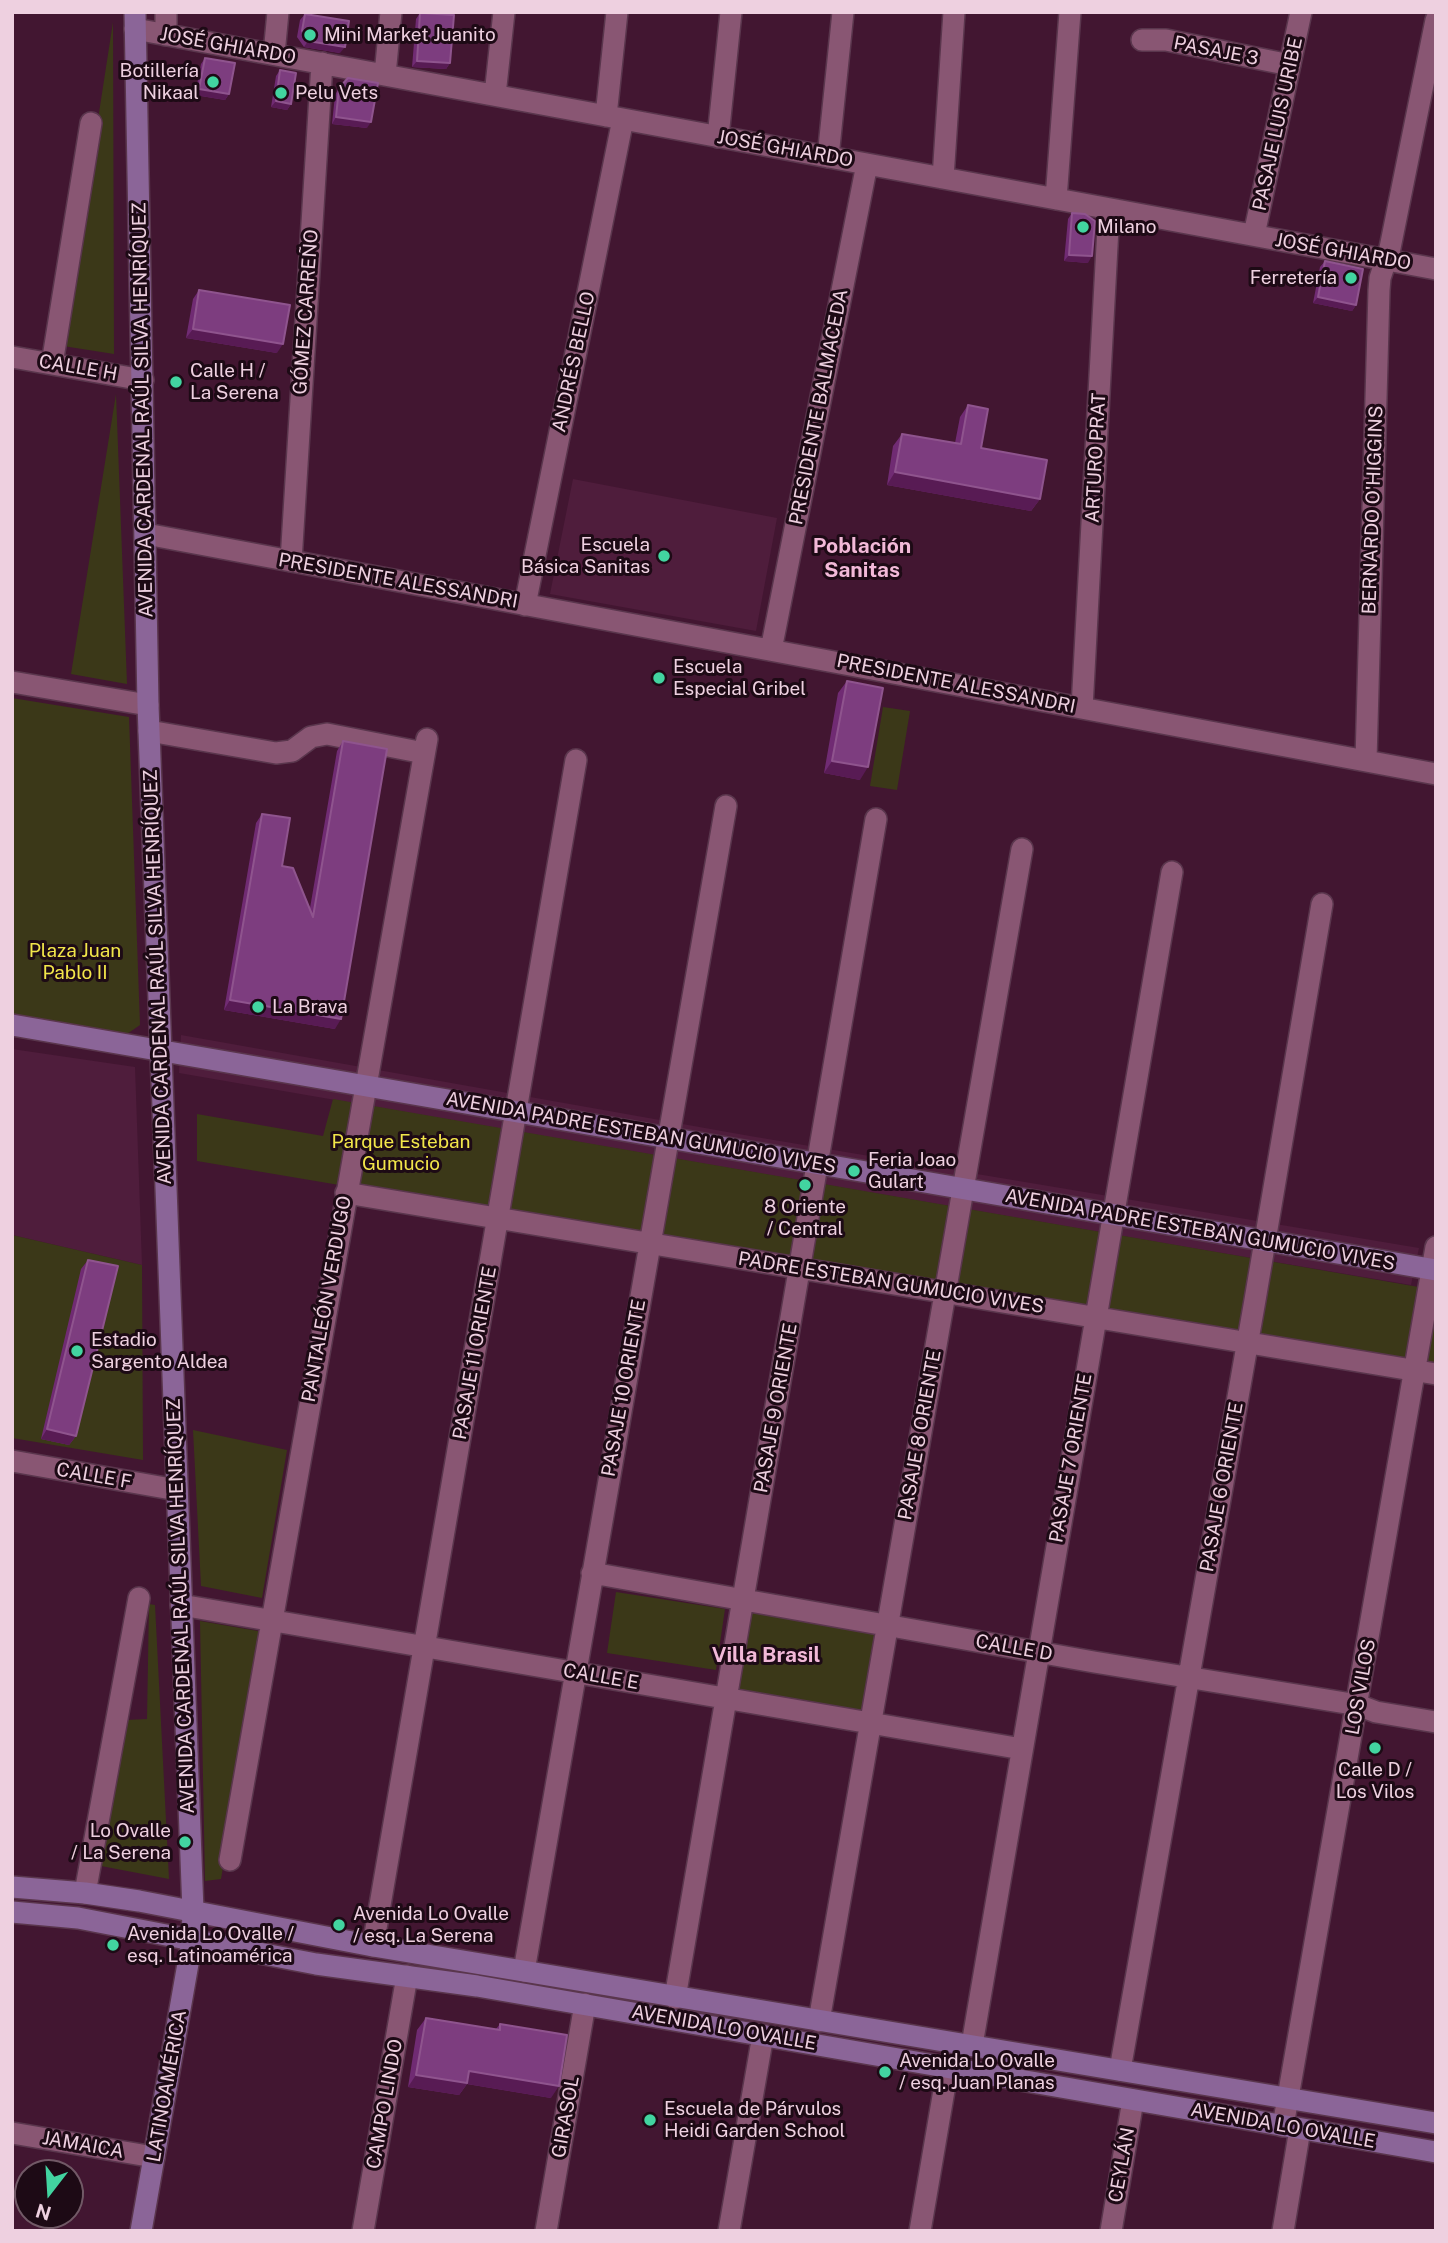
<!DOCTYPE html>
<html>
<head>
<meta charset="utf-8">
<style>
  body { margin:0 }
  #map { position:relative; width:1448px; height:2243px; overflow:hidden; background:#421631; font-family:"Public Sans",sans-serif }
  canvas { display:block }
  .frame { position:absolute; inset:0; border:14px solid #eed0e0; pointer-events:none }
  .north { position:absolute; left:14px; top:2159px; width:70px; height:70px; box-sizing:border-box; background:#1d0a15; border:2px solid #715966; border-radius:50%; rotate:197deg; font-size:19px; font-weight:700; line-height:28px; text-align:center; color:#eed0e0 }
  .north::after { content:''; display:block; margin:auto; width:24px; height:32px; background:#42d4a0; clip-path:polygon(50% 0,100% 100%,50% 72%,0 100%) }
</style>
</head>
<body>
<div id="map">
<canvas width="1448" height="2243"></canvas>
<div class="frame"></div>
<div class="north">N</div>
</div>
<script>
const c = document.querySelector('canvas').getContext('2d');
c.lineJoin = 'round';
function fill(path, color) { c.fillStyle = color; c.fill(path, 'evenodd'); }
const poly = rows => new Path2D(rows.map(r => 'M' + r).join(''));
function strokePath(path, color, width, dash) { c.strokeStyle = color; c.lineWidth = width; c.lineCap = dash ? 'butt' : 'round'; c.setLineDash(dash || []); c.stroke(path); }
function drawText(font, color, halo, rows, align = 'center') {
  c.font = font + ' "Public Sans",sans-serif'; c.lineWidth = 6; c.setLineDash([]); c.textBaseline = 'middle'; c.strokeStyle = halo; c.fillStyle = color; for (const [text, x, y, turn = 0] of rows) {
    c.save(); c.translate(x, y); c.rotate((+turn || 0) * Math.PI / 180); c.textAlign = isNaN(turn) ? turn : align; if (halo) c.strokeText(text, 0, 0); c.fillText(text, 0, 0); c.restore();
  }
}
const built = poly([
  [573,479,777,518,756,631,550,594],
  [181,1035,750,1136,1419,1248,1411,1285,1198,1249,179,1073],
  [12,1049,135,1067,142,1265,12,1235]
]);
const green = poly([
  [113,22,114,354,63,346],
  [116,394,127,684,71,674],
  [12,698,129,717,140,1025,127,1034,12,1016],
  [883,707,910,711,897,790,870,786],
  [333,1099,1436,1290,1436,1370,197,1161,197,1114,323,1136],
  [12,1235,142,1265,143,1460,12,1438],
  [193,1430,287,1450,262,1598,201,1586],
  [616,1592,725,1609,716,1670,607,1653],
  [149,1604,155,1605,169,1879,101,1866,126,1720,147,1719],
  [755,1611,870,1632,876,1636,865,1708,858,1715,741,1697,735,1688,747,1616],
  [200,1621,258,1631,262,1636,221,1879,205,1881]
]);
const street = poly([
  [166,12,166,35],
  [135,29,1436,269],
  [1142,40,1166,40,1290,65],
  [274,54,278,12],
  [385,75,391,12],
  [495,95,504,12],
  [606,116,617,12],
  [718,137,731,12],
  [828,157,843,12],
  [943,178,954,12],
  [1056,199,1070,12],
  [1254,235,1301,12],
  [12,357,143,380],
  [52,364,91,123],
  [146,534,1436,774],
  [291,561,322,63],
  [525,605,623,119],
  [771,650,867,164],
  [12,682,148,705],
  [1082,708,1109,209],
  [149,731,276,753,292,751,311,737,327,734,424,753],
  [1366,760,1379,290,1380,278,1390,248,1436,20],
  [346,1193,1436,1374],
  [12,1461,177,1490],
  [592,1573,1094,1662,1358,1705,1376,1712,1436,1722],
  [181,1605,1022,1749],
  [230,1860,427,739],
  [85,1893,139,1598],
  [373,1946,576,760],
  [524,1971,726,806],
  [675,1998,876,819],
  [819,2021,1022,849],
  [972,2045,1172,872],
  [1120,2070,1255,1300,1322,904],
  [1283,2126,1436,1247],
  [12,2133,154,2157],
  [363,2231,407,1976],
  [546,2231,585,2004],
  [729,2231,763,2035],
  [920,2231,948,2067],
  [1111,2231,1133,2100],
  [1283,2231,1300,2129]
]);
const secondary = poly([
  [135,12,148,705,193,1911,192,1941,141,2231],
  [12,1025,1436,1270],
  [12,1887,85,1893,139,1901,373,1946,1436,2123],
  [12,1912,78,1918,316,1964,477,1986,1436,2152]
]);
const wall = poly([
  [420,13,450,63,446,69,412,67,416,19],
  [305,14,340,53,304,47,297,37,300,20],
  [205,58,229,94,225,100,195,95,201,64],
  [280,70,291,104,287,110,271,107,276,76],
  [339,88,367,128,332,124,335,95],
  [1072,213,1088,263,1064,261,1068,219],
  [1325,261,1356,305,1352,311,1313,303,1320,267],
  [199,290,277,353,186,338,193,299],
  [968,405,981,448,1040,499,1031,511,887,485,893,446,902,434,955,443,960,417],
  [847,681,860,780,824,773,838,693],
  [343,741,335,1029,224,1010,256,823,262,814,282,866,310,908,337,751],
  [88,1260,76,1436,69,1445,41,1439,81,1269],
  [426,2018,496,2029,500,2024,551,2098,467,2084,459,2095,408,2087,417,2030]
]);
const shadedWall = poly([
  [308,41,345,47,340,53,304,47],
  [417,61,450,63,446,69,412,67],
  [199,89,229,94,225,100,195,95],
  [276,101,291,104,287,110,271,107],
  [336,117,371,122,367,128,332,124],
  [1069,255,1092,256,1088,263,1064,261],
  [1318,297,1356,305,1352,311,1313,303],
  [193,329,283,344,277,353,186,338],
  [895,472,1040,499,1031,511,887,485],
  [832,761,868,767,860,780,824,773],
  [230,1000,341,1019,335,1029,224,1010],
  [47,1429,76,1436,69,1445,41,1439],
  [469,2071,559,2086,551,2098,467,2084,459,2095,408,2087,416,2075]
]);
const building = poly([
  [420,13,454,15,450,63,417,61,420,13],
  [305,14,349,21,345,47,308,41,302,31,305,14],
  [205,58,235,63,229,94,199,89,205,58],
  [280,70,296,73,291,104,276,101,280,70],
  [348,78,378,83,371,122,336,117,339,88,348,78],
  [1072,213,1085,214,1095,221,1092,256,1069,255,1072,213],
  [1325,261,1363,269,1356,305,1318,297,1325,261],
  [199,290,290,305,283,344,193,329,199,290],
  [968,405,988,409,981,448,1047,460,1040,499,895,472,902,434,961,444,968,405],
  [847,681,883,688,868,767,832,761,847,681],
  [343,741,387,749,341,1019,230,1000,262,814,290,818,282,866,293,868,313,917,343,741],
  [88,1260,118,1266,76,1436,47,1429,88,1260],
  [426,2018,500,2030,500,2024,567,2035,559,2086,469,2071,467,2083,416,2075,426,2018]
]);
const markers = [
  [310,35,7,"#42d4a0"],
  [213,82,7,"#42d4a0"],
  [281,93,7,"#42d4a0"],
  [1083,227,7,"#42d4a0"],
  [1351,278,7,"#42d4a0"],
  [176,382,7,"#42d4a0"],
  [664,556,7,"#42d4a0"],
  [659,678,7,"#42d4a0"],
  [258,1007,7,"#42d4a0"],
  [854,1171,7,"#42d4a0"],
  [805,1185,7,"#42d4a0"],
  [77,1351,7,"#42d4a0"],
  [1375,1748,7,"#42d4a0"],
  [185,1842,7,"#42d4a0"],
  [339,1925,7,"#42d4a0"],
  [113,1945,7,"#42d4a0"],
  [885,2072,7,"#42d4a0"],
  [650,2120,7,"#42d4a0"]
];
const poiNames = [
  ["Mini Market Juanito",324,35],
  ["Botillería",199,71,"right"],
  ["Nikaal",199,93,"right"],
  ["Pelu Vets",295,93],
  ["Milano",1097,227],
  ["Ferretería",1337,278,"right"],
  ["Calle H /",190,371],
  ["La Serena",190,393],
  ["Escuela",650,545,"right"],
  ["Básica Sanitas",650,567,"right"],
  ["Escuela",673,667],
  ["Especial Gribel",673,689],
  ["La Brava",272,1007],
  ["Feria Joao",868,1160],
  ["Gulart",868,1182],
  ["8 Oriente",805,1207,"center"],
  ["/ Central",805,1229,"center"],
  ["Estadio",91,1340],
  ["Sargento Aldea",91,1362],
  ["Calle D /",1375,1770,"center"],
  ["Los Vilos",1375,1792,"center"],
  ["Lo Ovalle",171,1831,"right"],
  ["/ La Serena",171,1853,"right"],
  ["Avenida Lo Ovalle",353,1914],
  ["/ esq. La Serena",353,1936],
  ["Avenida Lo Ovalle /",127,1934],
  ["esq. Latinoamérica",127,1956],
  ["Avenida Lo Ovalle",899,2061],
  ["/ esq. Juan Planas",899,2083],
  ["Escuela de Párvulos",664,2109],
  ["Heidi Garden School",664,2131]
];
const streetNames = [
  ["JOSÉ GHIARDO",228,46,10],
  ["PASAJE 3",1216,51,11],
  ["PASAJE LUIS URIBE",1278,124,-78],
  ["JOSÉ GHIARDO",785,149,10],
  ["JOSÉ GHIARDO",1343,252,10],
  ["GÓMEZ CARREÑO",306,312,-86],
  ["ANDRÉS BELLO",574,362,-78],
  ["CALLE H",78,368,10],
  ["PRESIDENTE BALMACEDA",819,407,-79],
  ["AVENIDA CARDENAL RAÚL SILVA HENRÍQUEZ",143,410,-91],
  ["ARTURO PRAT",1096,458,-87],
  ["BERNARDO O'HIGGINS",1373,510,-88],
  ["PRESIDENTE ALESSANDRI",398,581,10],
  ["PRESIDENTE ALESSANDRI",956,684,11],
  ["AVENIDA CARDENAL RAÚL SILVA HENRÍQUEZ",158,977,-92],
  ["AVENIDA PADRE ESTEBAN GUMUCIO VIVES",641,1133,10],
  ["AVENIDA PADRE ESTEBAN GUMUCIO VIVES",1200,1230,10],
  ["PADRE ESTEBAN GUMUCIO VIVES",891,1283,9],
  ["PANTALEÓN VERDUGO",327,1299,-80],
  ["PASAJE 11 ORIENTE",475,1353,-80],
  ["PASAJE 10 ORIENTE",624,1388,-80],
  ["PASAJE 9 ORIENTE",776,1408,-80],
  ["PASAJE 8 ORIENTE",920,1435,-80],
  ["PASAJE 7 ORIENTE",1071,1458,-80],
  ["CALLE F",94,1476,10],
  ["PASAJE 6 ORIENTE",1222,1487,-80],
  ["AVENIDA CARDENAL RAÚL SILVA HENRÍQUEZ",181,1606,-92],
  ["CALLE D",1014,1648,10],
  ["CALLE E",601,1677,10],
  ["LOS VILOS",1361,1687,-80],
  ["AVENIDA LO OVALLE",724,2028,10],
  ["LATINOAMÉRICA",167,2086,-80],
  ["CAMPO LINDO",385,2104,-80],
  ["GIRASOL",566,2117,-80],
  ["AVENIDA LO OVALLE",1283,2126,10],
  ["JAMAICA",83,2145,10],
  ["CEYLÁN",1122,2165,-80]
];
const parkNames = [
  ["Plaza Juan",75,951],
  ["Pablo II",75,973],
  ["Parque Esteban",401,1142],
  ["Gumucio",401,1164]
];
const neighbourhoodNames = [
  ["Población",862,547],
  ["Sanitas",862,571],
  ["Villa Brasil",766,1656]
];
fill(built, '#4f1d3c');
fill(green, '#3b3818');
strokePath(street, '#5a364d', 24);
strokePath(secondary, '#5a364d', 24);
strokePath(street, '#895673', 21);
strokePath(secondary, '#8b6598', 21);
fill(wall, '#702b73');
fill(shadedWall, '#581b54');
fill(building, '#7d3d7f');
strokePath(building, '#8f548e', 2);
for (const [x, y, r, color] of markers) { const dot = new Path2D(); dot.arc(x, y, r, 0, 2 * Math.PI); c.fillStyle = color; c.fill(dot); strokePath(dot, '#1d0a15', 2.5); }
drawText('19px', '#eed0e0', '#1d0a15', poiNames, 'left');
drawText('19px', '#eed0e0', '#1d0a15', streetNames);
drawText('19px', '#f2e64a', '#1d0a15', parkNames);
drawText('bold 21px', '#f2b9d8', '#1d0a15', neighbourhoodNames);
</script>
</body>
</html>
